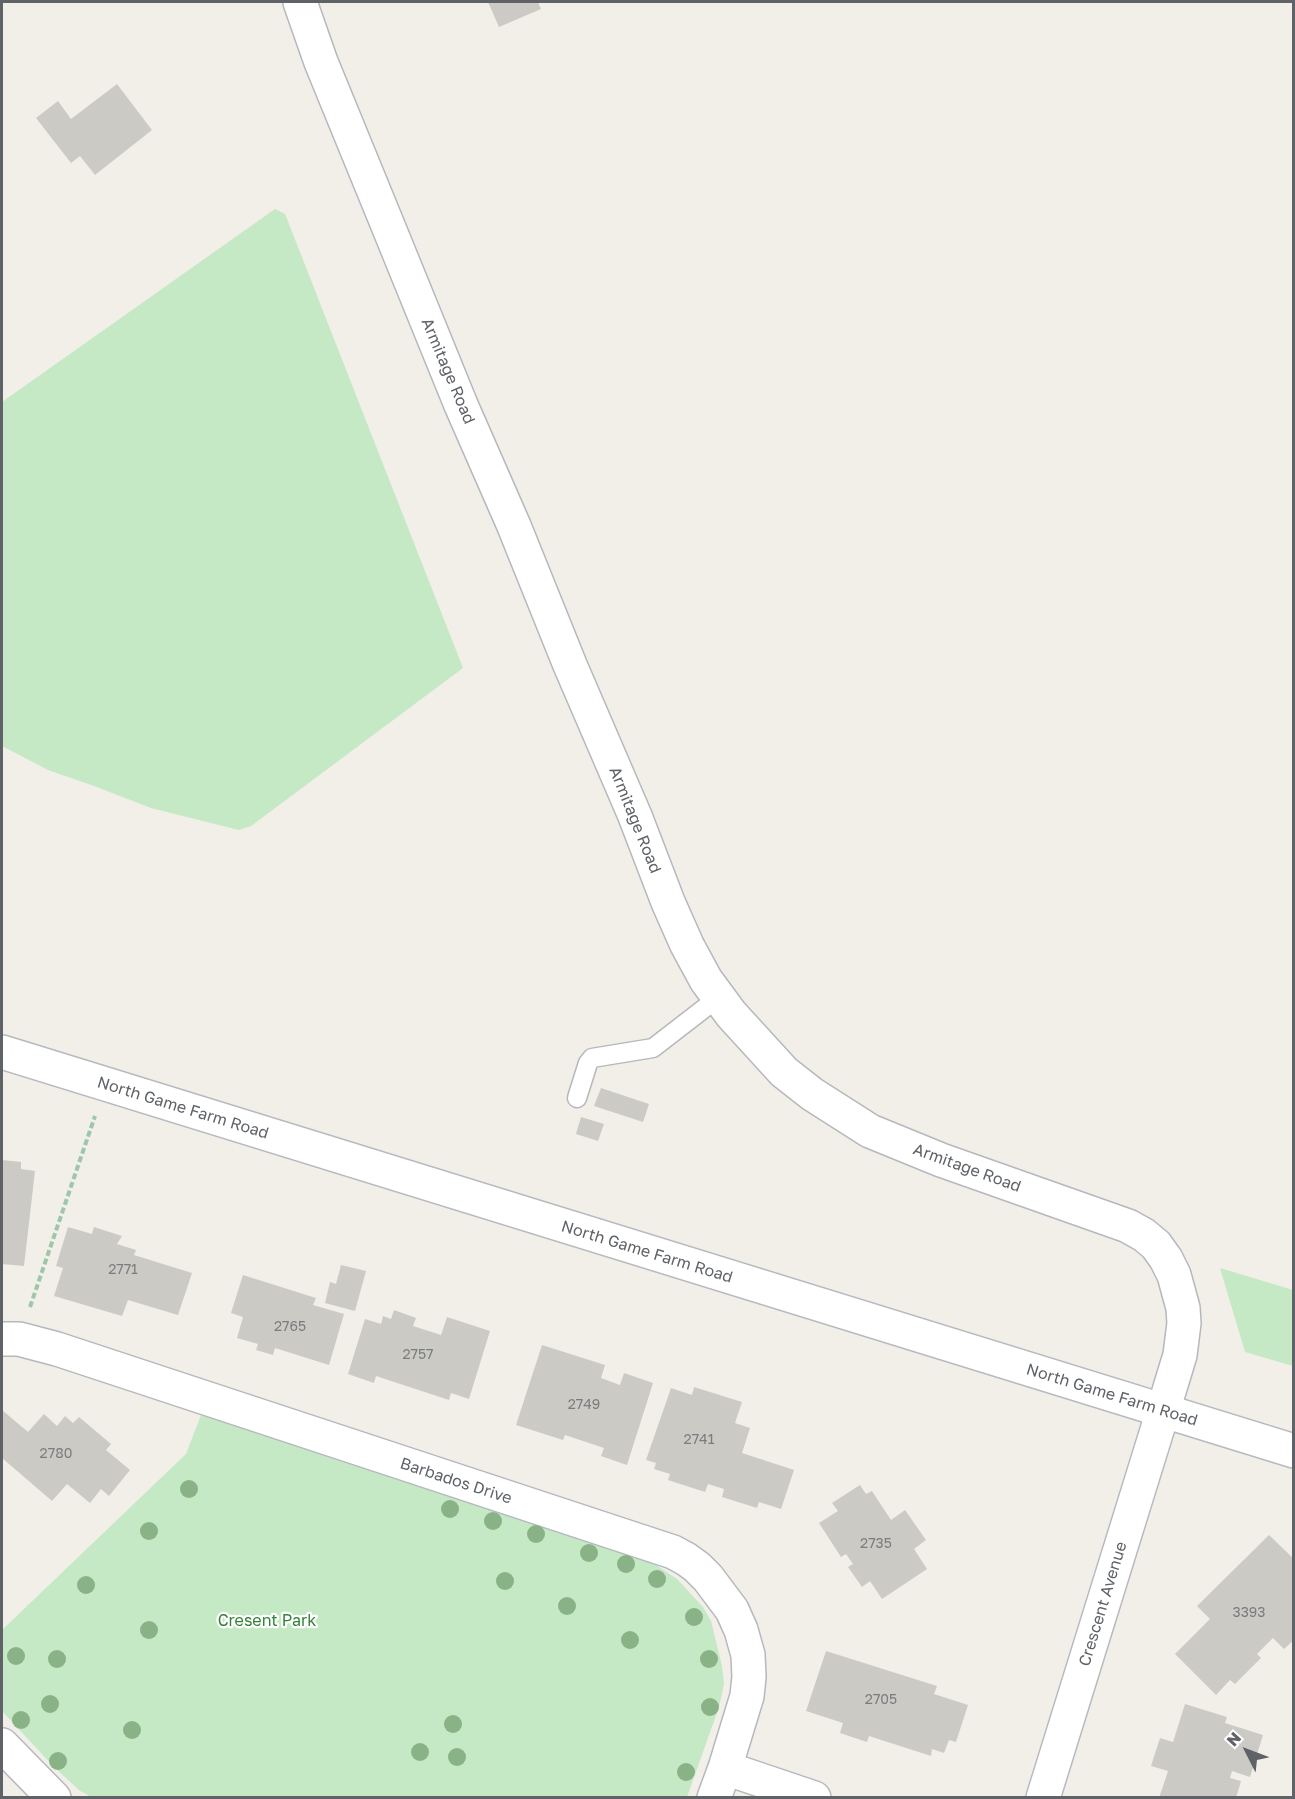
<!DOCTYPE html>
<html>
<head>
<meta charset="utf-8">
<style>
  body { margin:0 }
  #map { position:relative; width:1295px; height:1799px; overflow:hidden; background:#f1efe8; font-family:"Golos Text",sans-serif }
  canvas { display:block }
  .frame { position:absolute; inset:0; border:3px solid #5f6368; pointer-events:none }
  .north { position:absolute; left:1217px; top:1721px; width:60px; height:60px; -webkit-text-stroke:4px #fff; paint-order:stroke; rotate:312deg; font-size:16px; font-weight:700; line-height:24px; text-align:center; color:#5f6368 }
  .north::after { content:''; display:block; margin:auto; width:21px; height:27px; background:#5f6368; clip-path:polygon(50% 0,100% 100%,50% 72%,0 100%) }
</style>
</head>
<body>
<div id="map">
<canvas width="1295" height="1799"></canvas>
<div class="frame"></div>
<div class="north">N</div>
</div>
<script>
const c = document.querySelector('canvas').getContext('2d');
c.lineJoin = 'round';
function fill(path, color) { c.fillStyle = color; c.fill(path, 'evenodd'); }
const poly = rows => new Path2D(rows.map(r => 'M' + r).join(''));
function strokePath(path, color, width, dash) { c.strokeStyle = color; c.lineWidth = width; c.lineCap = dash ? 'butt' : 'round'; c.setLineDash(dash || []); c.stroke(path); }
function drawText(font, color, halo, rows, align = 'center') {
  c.font = font + ' "Golos Text",sans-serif'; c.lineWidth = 4.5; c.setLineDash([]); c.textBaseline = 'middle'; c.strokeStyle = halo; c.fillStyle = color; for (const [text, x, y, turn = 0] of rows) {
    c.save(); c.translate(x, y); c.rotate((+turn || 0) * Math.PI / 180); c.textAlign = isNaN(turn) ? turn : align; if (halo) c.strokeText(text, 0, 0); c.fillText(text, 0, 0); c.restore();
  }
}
const green = poly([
  [275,209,285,214,463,668,251,826,239,830,151,808,94,786,48,770,2,746,2,402],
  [1220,1268,1293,1290,1293,1366,1245,1352],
  [201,1415,635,1554,656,1565,677,1579,703,1607,711,1621,722,1666,724,1684,719,1707,687,1797,91,1797,79,1790,54,1767,2,1711,2,1630,186,1454]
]);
const building = poly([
  [488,2,538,2,541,9,499,27],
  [117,84,152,130,95,175,80,156,71,163,36,118,58,101,71,119],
  [601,1088,649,1104,643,1122,594,1106],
  [581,1117,604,1124,598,1141,576,1134],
  [2,1160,21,1162,21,1169,35,1171,24,1266,2,1264],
  [68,1227,92,1234,94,1227,122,1236,117,1244,136,1250,134,1255,192,1273,178,1315,128,1300,122,1316,54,1296,63,1268,56,1266],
  [341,1265,366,1271,355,1311,325,1303,330,1282,336,1284],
  [243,1275,316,1298,313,1305,344,1314,329,1365,275,1348,273,1355,256,1350,258,1344,237,1338,243,1317,231,1313],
  [394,1310,416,1318,413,1326,441,1335,447,1317,490,1331,469,1399,451,1393,449,1400,376,1376,374,1383,348,1374,365,1319,381,1324,383,1316,391,1319],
  [542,1345,605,1365,601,1378,620,1385,624,1373,653,1383,627,1465,601,1456,604,1448,565,1435,563,1440,516,1425],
  [694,1387,742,1402,735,1423,750,1428,742,1453,794,1470,781,1509,759,1502,757,1508,722,1497,724,1489,708,1484,705,1492,668,1480,670,1474,654,1469,656,1463,646,1460,671,1388,692,1395],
  [2,1410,28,1432,44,1414,57,1426,65,1416,73,1423,79,1417,111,1444,106,1450,130,1470,109,1496,101,1489,90,1503,67,1484,52,1501,2,1458],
  [860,1485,866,1494,872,1491,891,1520,905,1510,926,1540,914,1549,927,1569,882,1599,870,1581,862,1587,848,1567,853,1564,846,1554,841,1557,819,1523,838,1511,832,1503],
  [1269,1535,1294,1559,1294,1640,1284,1649,1273,1638,1257,1654,1261,1658,1235,1684,1230,1680,1216,1695,1175,1654,1210,1619,1197,1606],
  [826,1651,937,1686,934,1694,968,1705,956,1742,949,1740,944,1753,932,1749,931,1756,869,1736,867,1742,840,1733,843,1723,806,1711],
  [1185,1704,1227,1717,1225,1723,1263,1735,1250,1777,1232,1771,1230,1778,1241,1781,1236,1798,1159,1798,1168,1771,1151,1766,1160,1738,1173,1742]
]);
const path = poly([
  [30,1307,95,1116]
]);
const lane = poly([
  [577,1098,588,1063,592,1058,653,1048,719,997]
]);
const street = poly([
  [300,2,321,62,391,233,461,405,514,526,570,665,635,816,668,902,687,945,706,980,731,1014,784,1072,812,1094,870,1131,941,1160,1128,1226,1144,1235,1156,1245,1166,1259,1174,1275,1183,1308,1184,1323,1180,1355,1163,1411],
  [2,1339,19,1339,57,1349,673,1552,686,1559,697,1567,708,1578,732,1610,741,1630,748,1655,749,1677,747,1696,725,1768],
  [2,1745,54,1798],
  [714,1798,725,1768,814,1798]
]);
const secondary = poly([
  [2,1052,1294,1451],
  [1043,1798,1163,1411]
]);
const trees = [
  [189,1489],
  [450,1509],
  [493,1521],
  [149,1531],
  [536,1534],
  [589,1553],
  [626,1564],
  [657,1579],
  [505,1581],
  [86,1585],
  [567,1606],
  [694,1617],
  [149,1630],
  [630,1640],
  [16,1656],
  [57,1659],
  [709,1659],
  [50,1704],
  [710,1707],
  [21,1720],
  [453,1724],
  [132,1730],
  [420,1752],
  [457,1757],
  [58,1761],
  [686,1772]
];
const numberNames = [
  ["2771",123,1270],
  ["2765",290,1327],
  ["2757",418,1355],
  ["2749",584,1405],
  ["2741",699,1440],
  ["2780",56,1454],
  ["2735",876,1544],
  ["3393",1249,1613],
  ["2705",881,1700]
];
const streetNames = [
  ["Armitage Road",448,371,67],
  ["Armitage Road",635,820,68],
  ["North Game Farm Road",183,1108,17],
  ["Armitage Road",967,1168,20],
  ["North Game Farm Road",647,1252,17],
  ["North Game Farm Road",1112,1395,17],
  ["Barbados Drive",456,1481,18],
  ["Crescent Avenue",1103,1604,-73]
];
const parkNames = [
  ["Cresent Park",267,1621]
];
fill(green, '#c5e8c5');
fill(building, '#cccac5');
strokePath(lane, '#b5b8bc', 21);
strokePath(street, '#b5b8bc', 36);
strokePath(secondary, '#b6babf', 36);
strokePath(path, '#9cc7a9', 4, [6, 3]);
strokePath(lane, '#fff', 18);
strokePath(street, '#fff', 33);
strokePath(secondary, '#fff', 33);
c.fillStyle = '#89b387';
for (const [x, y] of trees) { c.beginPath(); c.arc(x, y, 9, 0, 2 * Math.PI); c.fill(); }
drawText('14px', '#7a7d7f', null, numberNames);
drawText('16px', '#5f6368', '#fff', streetNames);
drawText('16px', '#348238', '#fff', parkNames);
</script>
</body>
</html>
